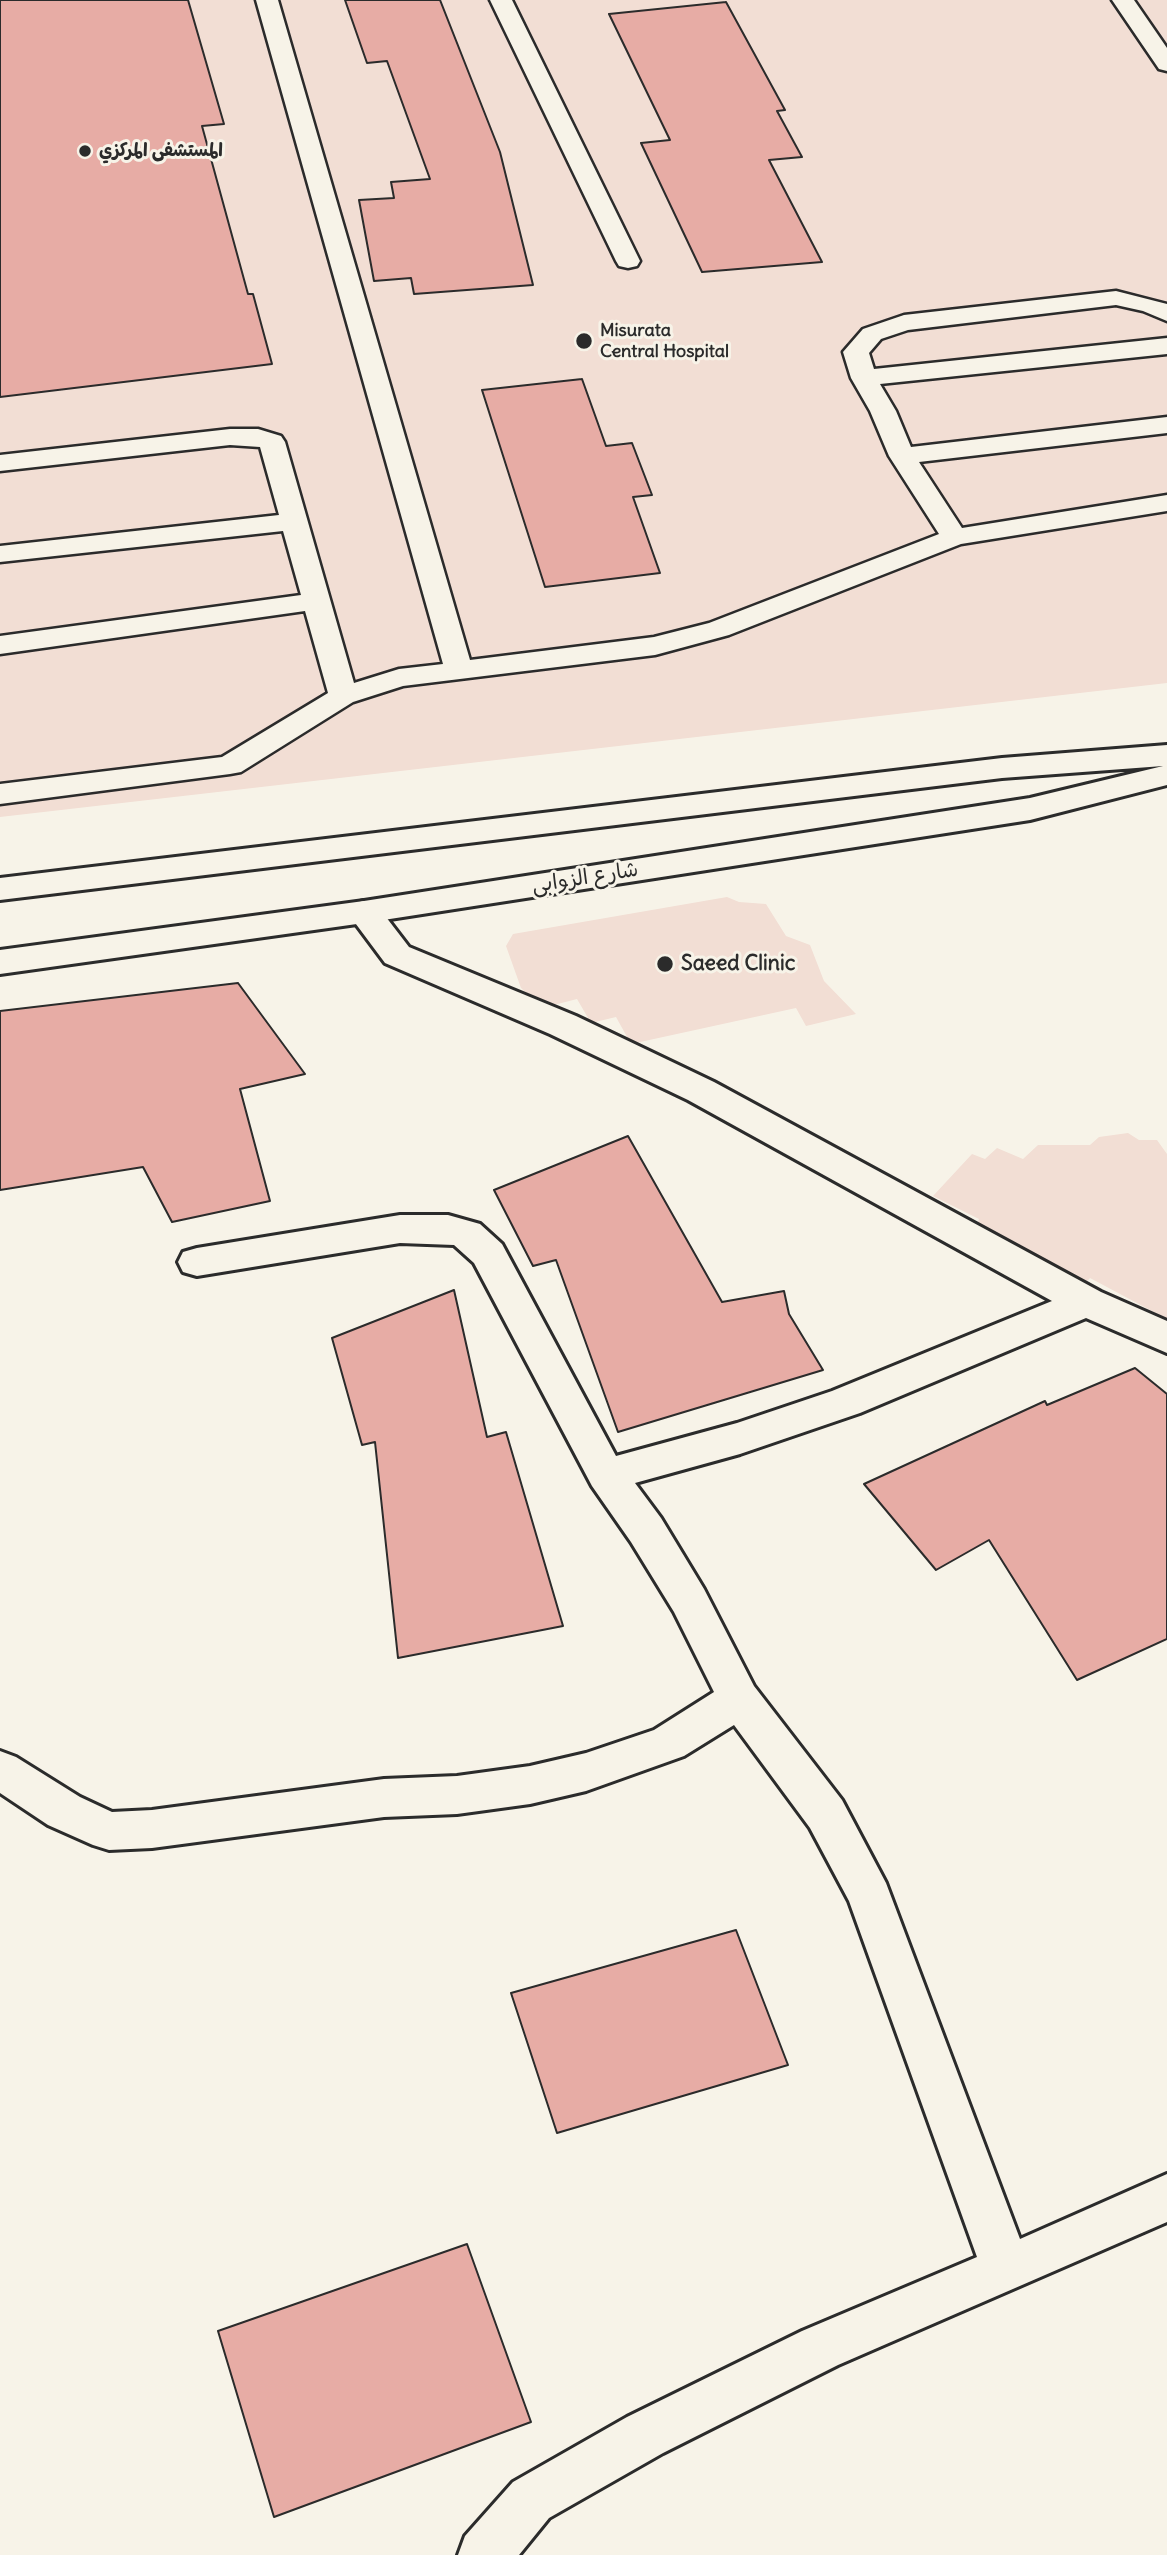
<!DOCTYPE html>
<html>
<head>
<meta charset="utf-8">
<style>
  body { margin:0 }
  canvas { display:block; background:#f7f3e8 }
</style>
</head>
<body>
<canvas width="1167" height="2555"></canvas>
<script>
const c = document.querySelector('canvas').getContext('2d');
c.lineJoin = 'round';
function fill(path, color) { c.fillStyle = color; c.fill(path, 'evenodd'); }
const poly = rows => new Path2D(rows.map(r => 'M' + r).join(''));
function strokePath(path, color, width, dash) { c.strokeStyle = color; c.lineWidth = width; c.lineCap = dash ? 'butt' : 'round'; c.setLineDash(dash || []); c.stroke(path); }
function drawText(font, color, halo, rows, align = 'center') {
  c.font = font + ' Delius,"Playpen Sans Arabic",sans-serif'; c.lineWidth = 6; c.setLineDash([]); c.textBaseline = 'middle'; c.strokeStyle = halo; c.fillStyle = color; for (const [text, x, y, turn = 0] of rows) {
    c.save(); c.translate(x, y); c.rotate((+turn || 0) * Math.PI / 180); c.textAlign = isNaN(turn) ? turn : align; if (halo) c.strokeText(text, 0, 0); c.fillText(text, 0, 0); c.restore();
  }
}
const built = poly([
  [0,0,1167,0,1167,683,0,817],
  [727,897,739,902,766,904,786,936,810,945,824,981,856,1014,806,1026,796,1008,631,1044,616,1017,591,1023,577,999,542,1008,521,988,506,946,513,934],
  [1128,1133,1139,1140,1157,1140,1167,1154,1167,1319,1090,1278,1079,1290,973,1234,979,1219,933,1196,972,1154,985,1159,997,1148,1023,1159,1038,1145,1090,1145,1099,1137]
]);
const building = poly([
  [0,0,188,0,224,124,202,126,248,294,253,294,272,364,0,397,0,0],
  [345,0,440,0,500,152,533,285,414,294,411,278,374,281,359,200,394,198,391,182,430,179,387,61,367,63,345,0],
  [726,2,785,110,777,111,802,157,769,160,822,262,702,272,641,143,670,140,609,14,726,2],
  [582,379,606,446,632,443,652,495,633,497,660,573,545,587,482,390,582,379],
  [238,983,305,1074,240,1089,270,1201,172,1222,143,1167,0,1190,0,1011,238,983],
  [628,1136,722,1302,784,1291,789,1314,823,1370,618,1432,556,1260,533,1266,494,1190,628,1136],
  [454,1290,487,1437,506,1432,563,1626,398,1658,375,1442,362,1445,332,1338,454,1290],
  [1135,1368,1167,1394,1167,1639,1077,1680,989,1540,936,1570,864,1484,1045,1401,1047,1405,1135,1368],
  [736,1930,788,2065,557,2133,511,1993,736,1930],
  [467,2244,531,2422,274,2517,218,2331,467,2244]
]);
const lane = poly([
  [256,0,278,0,470,660,654,637,709,623,939,534,889,456,870,411,851,378,843,352,863,329,904,315,1116,291,1167,304,1167,321,1143,311,1116,305,908,330,881,339,869,353,874,369,1167,338,1167,354,880,384,896,411,911,447,1167,417,1167,433,919,462,962,528,1167,495,1167,511,961,544,729,635,655,655,403,686,353,702,241,772,230,774,0,804,0,784,222,757,328,693,305,611,0,654,0,636,301,595,283,531,0,562,0,546,279,515,260,447,230,445,0,471,0,455,230,429,258,429,281,436,285,442,354,683,399,669,443,664,256,0],
  [490,0,512,0,640,261,637,266,628,268,619,266,616,261,490,0],
  [1112,0,1134,0,1167,48,1167,71,1159,69,1112,0]
]);
const street = poly([
  [364,901,376,904,409,947,576,1016,714,1082,1101,1292,1167,1321,1167,1353,1086,1318,860,1413,740,1454,635,1483,661,1518,704,1589,754,1686,842,1800,886,1883,1020,2239,1167,2174,1167,2222,838,2365,663,2453,549,2518,519,2555,458,2555,465,2536,513,2482,627,2417,802,2331,977,2257,849,1901,810,1828,734,1725,684,1756,586,1791,530,1804,457,1814,384,1817,152,1848,109,1850,93,1845,48,1825,0,1793,0,1751,16,1757,80,1797,112,1812,152,1810,384,1779,457,1776,530,1766,586,1753,654,1730,714,1692,674,1612,631,1542,592,1486,474,1263,454,1245,400,1243,197,1276,183,1272,178,1262,183,1252,197,1248,400,1215,448,1215,480,1224,502,1244,616,1456,737,1423,832,1391,1052,1301,688,1100,550,1034,385,963,347,912,352,904,364,901]
]);
const secondary = poly([
  [1167,745,1167,785,1030,820,364,923,0,974,0,950,364,901,1030,798,1163,766,1002,778,0,900,0,878,1002,758,1167,745]
]);
const markers = [
  [85,151,7,"#2b2b2b"],
  [584,341,9,"#2b2b2b"],
  [665,964,9,"#2b2b2b"]
];
const farPoinames = [
  ["المستشفى المركزي",99,151],
  ["Misurata",600,331],
  ["Central Hospital",600,352]
];
const streetNames = [
  ["شارع الزوابى",585,878,-9]
];
const poiNames = [
  ["Saeed Clinic",681,964]
];
fill(built, '#f2ded4');
fill(building, '#e7aca5');
strokePath(building, '#2b2b2b', 2);
strokePath(lane, '#2b2b2b', 5);
strokePath(street, '#2b2b2b', 6);
strokePath(secondary, '#2b2b2b', 6);
fill(lane, '#f7f3e8');
fill(street, '#f7f3e8');
fill(secondary, '#f7f3e8');
for (const [x, y, r, color] of markers) { const dot = new Path2D(); dot.arc(x, y, r, 0, 2 * Math.PI); c.fillStyle = color; c.fill(dot); strokePath(dot, '#f7f3e8', 2.5); }
drawText('bold 18px', '#2b2b2b', '#f7f3e8', farPoinames, 'left');
drawText('21px', '#2b2b2b', '#f7f3e8', streetNames);
drawText('bold 21px', '#2b2b2b', '#f7f3e8', poiNames, 'left');
</script>
</body>
</html>
